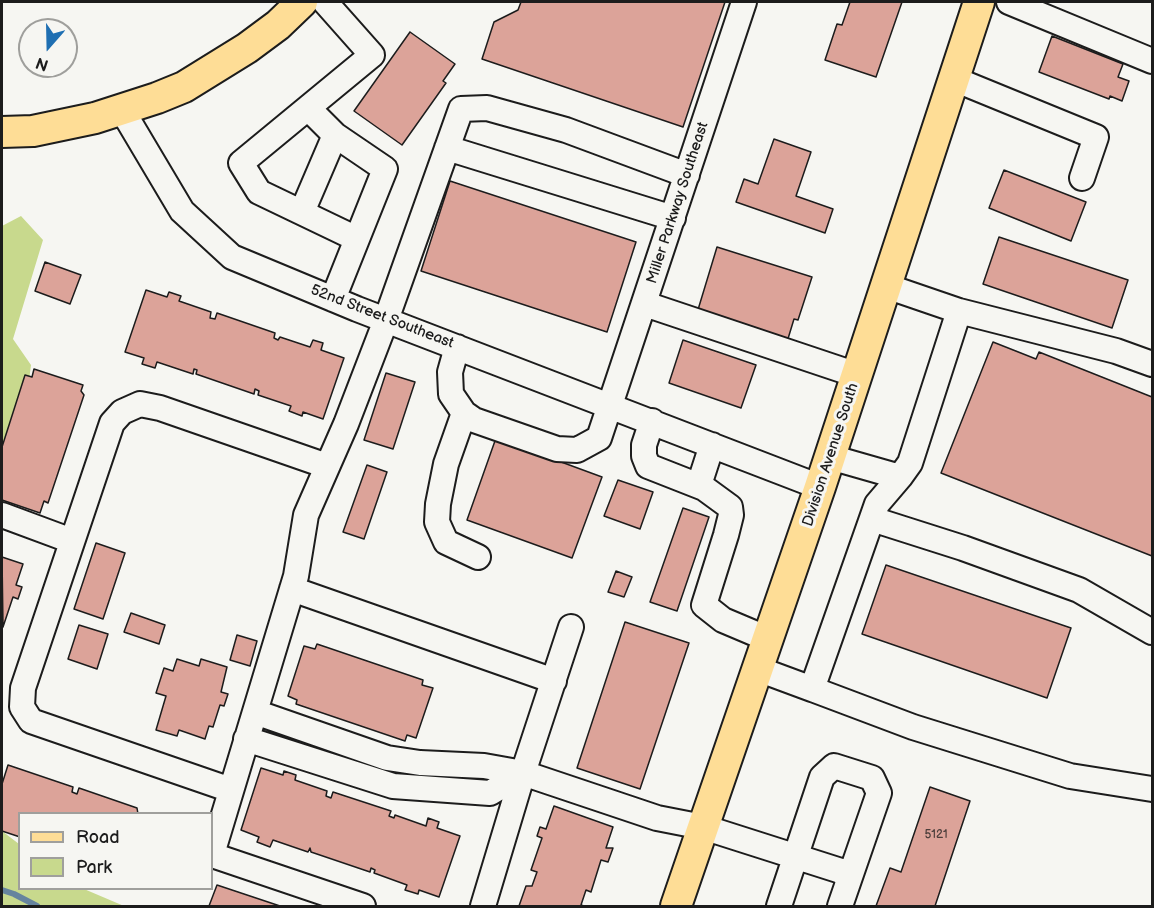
<!DOCTYPE html>
<html>
<head>
<meta charset="utf-8">
<style>
  body { margin:0 }
  #map { position:relative; width:1154px; height:908px; overflow:hidden; background:#f6f6f2; font-family:"Balsamiq Sans",sans-serif }
  canvas { display:block }
  .frame { position:absolute; inset:0; border:3px solid #1c1c1c; pointer-events:none }
  .legend { position:absolute; left:18px; top:812px; width:195px; height:78px; box-sizing:border-box; background:#f6f6f2; border:2px solid #9f9f9c; margin:0; padding:8px 10px; list-style:none; font-size:18px; color:#1c1c1c }
  .legend li { display:flex; align-items:center; gap:12px; height:30px }
  .legend b { width:30px; border:2px solid #9f9f9c }
  .north { position:absolute; left:18px; top:18px; width:60px; height:60px; box-sizing:border-box; background:#f6f6f2; border:2px solid #9f9f9c; border-radius:50%; rotate:200deg; font-size:16px; font-weight:700; line-height:24px; text-align:center; color:#1c1c1c }
  .north::after { content:''; display:block; margin:auto; width:21px; height:27px; background:#1f6fb2; clip-path:polygon(50% 0,100% 100%,50% 72%,0 100%) }
</style>
</head>
<body>
<div id="map">
<canvas width="1154" height="908"></canvas>
<div class="frame"></div>
<ul class="legend">
<li><b style="height:8px;background:#fedd96"></b>Road</li>
<li><b style="height:16px;background:#c8d98d"></b>Park</li>
</ul>
<div class="north">N</div>
</div>
<script>
const c = document.querySelector('canvas').getContext('2d');
c.lineJoin = 'round';
function fill(path, color) { c.fillStyle = color; c.fill(path, 'evenodd'); }
const poly = rows => new Path2D(rows.map(r => 'M' + r).join(''));
function strokePath(path, color, width, dash) { c.strokeStyle = color; c.lineWidth = width; c.lineCap = dash ? 'butt' : 'round'; c.setLineDash(dash || []); c.stroke(path); }
function drawText(font, color, halo, rows, align = 'center') {
  c.font = font + ' "Balsamiq Sans",sans-serif'; c.lineWidth = 6; c.setLineDash([]); c.textBaseline = 'middle'; c.strokeStyle = halo; c.fillStyle = color; for (const [text, x, y, turn = 0] of rows) {
    c.save(); c.translate(x, y); c.rotate((+turn || 0) * Math.PI / 180); c.textAlign = isNaN(turn) ? turn : align; if (halo) c.strokeText(text, 0, 0); c.fillText(text, 0, 0); c.restore();
  }
}
const green = poly([
  [21,216,43,240,13,339,31,365,24,419,2,446,2,226],
  [2,831,19,844,20,888,84,889,124,906,2,906]
]);
const stream = poly([
  [2,890,14,894,37,906]
]);
const building = poly([
  [521,2,725,2,683,127,482,59,494,22,518,10,521,2],
  [850,2,902,2,876,77,825,60,837,24,842,25,850,2],
  [410,32,455,64,443,81,446,83,402,145,354,111,410,32],
  [1052,36,1123,64,1118,77,1129,81,1122,101,1110,96,1109,99,1039,72,1052,36],
  [774,139,811,152,796,196,833,209,825,233,736,202,744,179,758,184,774,139],
  [1004,170,1086,202,1071,241,989,208,1004,170],
  [450,181,636,242,607,332,421,271,450,181],
  [999,237,1128,280,1112,328,983,284,999,237],
  [717,247,812,277,798,320,794,319,787,342,697,313,717,247],
  [45,262,81,275,70,304,35,291,45,262],
  [146,290,167,297,169,292,181,296,179,301,211,312,210,318,215,319,217,313,275,333,274,338,278,340,280,337,310,347,313,340,323,343,321,350,344,358,323,419,303,412,302,416,289,411,291,406,258,395,259,391,255,389,254,394,196,374,197,370,194,369,193,374,157,362,155,368,142,364,144,358,125,352,146,290],
  [683,340,756,365,741,408,669,383,683,340],
  [993,342,1036,359,1039,352,1152,397,1152,556,941,473,993,342],
  [34,369,83,385,81,391,84,395,48,503,44,501,40,513,2,500,2,447,25,375,32,377,34,369],
  [386,373,415,382,393,449,364,440,386,373],
  [496,438,602,477,572,558,467,520,496,438],
  [367,465,387,472,364,539,343,532,367,465],
  [618,480,653,492,640,529,604,516,618,480],
  [683,508,709,517,677,611,650,602,683,508],
  [96,543,125,553,103,619,74,609,96,543],
  [2,557,23,564,16,585,22,587,18,599,13,597,3,627,2,557],
  [886,565,1071,628,1047,698,862,634,886,565],
  [616,571,632,577,624,597,608,592,616,571],
  [131,613,165,625,159,644,124,632,131,613],
  [625,622,689,643,640,789,577,768,625,622],
  [79,625,108,634,97,669,68,659,79,625],
  [237,635,257,641,250,666,230,660,237,635],
  [317,644,423,680,422,685,433,688,416,738,407,735,405,741,296,704,297,700,288,696,304,646,315,649,317,644],
  [177,659,199,666,201,659,227,667,221,692,228,694,224,706,220,705,213,727,209,726,205,739,179,730,177,736,156,730,166,696,156,693,164,668,173,671,177,659],
  [8,765,73,787,72,792,77,794,79,788,137,808,138,814,20,814,20,837,2,831,2,784,8,765],
  [261,768,283,775,284,771,296,775,295,780,327,791,326,796,331,798,333,792,391,811,389,816,394,818,395,815,426,826,428,818,439,822,437,828,460,836,439,897,419,890,418,894,405,890,407,885,374,873,375,870,371,868,370,872,311,852,310,848,308,852,273,840,270,847,257,842,259,837,241,830,261,768],
  [930,787,970,801,935,906,876,906,890,868,901,872,930,787],
  [554,806,613,827,606,848,613,848,608,862,601,860,591,892,586,890,581,905,584,906,519,906,526,886,532,886,537,872,531,870,542,838,537,836,540,827,546,829,554,806],
  [217,885,280,906,209,906,217,885]
]);
const minor = poly([
  [325,2,372,55,241,163,259,192,357,239],
  [1009,2,1152,61],
  [954,79,1096,137,1082,178],
  [308,108,335,135,385,169,333,299],
  [122,110,182,211,232,257,357,309,820,487],
  [447,148,673,218],
  [302,212,335,135],
  [886,286,959,311,1116,351,1152,364],
  [645,304,857,375],
  [457,347,450,372,451,394,464,413,474,420,557,449,577,450,599,438,744,2],
  [464,413,446,464,438,504,437,522,446,542,478,557],
  [652,421,644,445,644,456,648,466,704,488,730,507,731,515,726,535,704,605,723,620,768,639],
  [830,457,900,477,910,463,959,311],
  [699,485,712,445],
  [2,515,72,541],
  [872,519,963,548,1079,590,1152,632],
  [292,589,554,681],
  [571,627,523,773,657,818,703,827,841,871,849,879],
  [758,669,812,689,877,504,900,477],
  [812,689,913,727,1070,776,1152,789],
  [255,712,387,758,420,763,484,766,523,773],
  [246,739,393,786,490,793,523,773],
  [231,790,31,721,22,707,23,688,112,423,122,412,140,404,160,408,327,466],
  [212,854,296,576,306,515,346,424,386,320,461,109,487,108,566,130,687,175],
  [212,855,363,906],
  [483,906,523,773],
  [779,906,822,777,834,766,872,778,879,793,840,906]
]);
const major = poly([
  [2,132,33,131,95,118,157,98,184,87,247,48,278,25,302,2],
  [676,906,820,487,979,2]
]);
const numberNames = [
  ["5121",936,835]
];
const streetNames = [
  ["Miller Parkway Southeast",678,203,-72],
  ["52nd Street Southeast",382,317,21],
  ["Division Avenue South",831,455,-72]
];
fill(green, '#c8d98d');
strokePath(stream, '#66849e', 6);
fill(building, '#dca399');
strokePath(building, '#1c1c1c', 1.5);
strokePath(minor, '#1c1c1c', 28);
strokePath(major, '#1c1c1c', 34);
strokePath(minor, '#f6f6f2', 24);
strokePath(major, '#fedd96', 30);
drawText('12px', '#4c3e3b', null, numberNames);
drawText('15px', '#1c1c1c', '#f6f6f2', streetNames);
</script>
</body>
</html>
